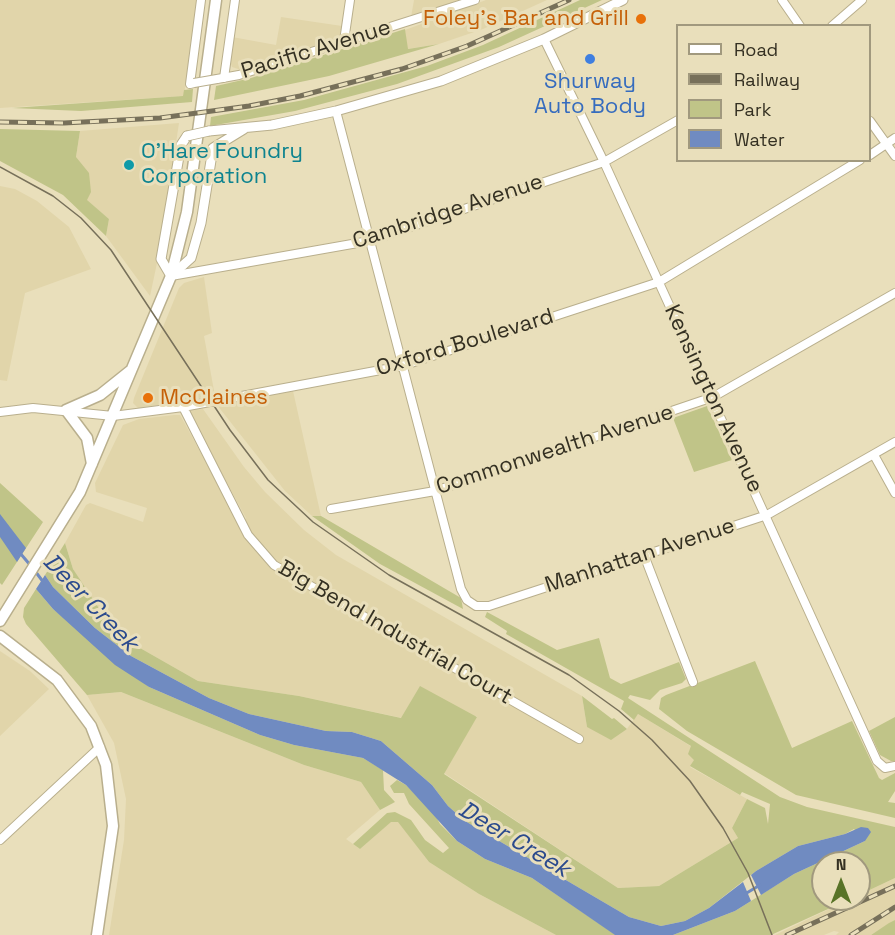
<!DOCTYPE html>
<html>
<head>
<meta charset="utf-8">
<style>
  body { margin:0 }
  #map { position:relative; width:895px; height:935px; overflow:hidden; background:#e9dfbb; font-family:"Space Grotesk",sans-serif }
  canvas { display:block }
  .legend { position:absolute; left:676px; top:24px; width:195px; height:138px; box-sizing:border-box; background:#e9dfbb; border:2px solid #a1997e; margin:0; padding:8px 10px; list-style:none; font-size:18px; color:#343022 }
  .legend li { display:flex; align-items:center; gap:12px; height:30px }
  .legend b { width:30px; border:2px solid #a1997e }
  .north { position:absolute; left:811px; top:851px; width:60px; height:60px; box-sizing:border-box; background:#e9dfbb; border:2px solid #a1997e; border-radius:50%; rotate:0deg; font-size:16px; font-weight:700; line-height:24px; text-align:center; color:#343022 }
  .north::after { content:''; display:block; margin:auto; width:21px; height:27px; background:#587327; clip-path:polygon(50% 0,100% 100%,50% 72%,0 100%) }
</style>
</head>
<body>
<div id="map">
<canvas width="895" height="935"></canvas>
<ul class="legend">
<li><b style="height:8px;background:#fff"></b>Road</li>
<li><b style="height:8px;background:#77705a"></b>Railway</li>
<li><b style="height:16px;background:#c0c488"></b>Park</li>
<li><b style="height:16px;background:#708bc1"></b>Water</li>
</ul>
<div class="north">N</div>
</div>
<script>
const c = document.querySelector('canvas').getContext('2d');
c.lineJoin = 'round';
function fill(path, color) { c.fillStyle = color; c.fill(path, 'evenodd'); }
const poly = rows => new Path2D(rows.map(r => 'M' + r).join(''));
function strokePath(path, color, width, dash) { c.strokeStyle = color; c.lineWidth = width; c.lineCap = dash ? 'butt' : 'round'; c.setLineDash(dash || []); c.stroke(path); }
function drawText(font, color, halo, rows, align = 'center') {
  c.font = font + ' "Space Grotesk",sans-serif'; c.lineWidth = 6; c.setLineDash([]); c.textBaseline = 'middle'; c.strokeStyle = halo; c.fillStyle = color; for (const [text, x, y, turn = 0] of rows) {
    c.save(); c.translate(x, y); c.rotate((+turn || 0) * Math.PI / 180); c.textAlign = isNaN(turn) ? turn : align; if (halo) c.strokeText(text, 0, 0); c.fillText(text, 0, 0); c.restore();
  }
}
const built = poly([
  [0,0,197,0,184,96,0,108],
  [414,0,466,0,411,17],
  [486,0,547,0,483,29,439,44,407,49,405,30],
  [281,17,342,26,340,37,241,70,232,67,229,58,232,37,276,45],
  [179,123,160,249,150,296,106,236,109,219,86,200,76,157,80,131],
  [0,186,15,189,37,201,69,227,91,269,25,293,7,381,0,380],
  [204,277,212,333,204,336,215,396,138,408,133,403,134,398,179,288,184,283],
  [293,391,321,516,312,516,285,491,217,405],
  [203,409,244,467,265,492,304,530,336,555,582,696,587,727,626,730,638,714,692,747,695,759,690,767,747,799,732,828,738,838,659,886,618,888,444,773,477,716,402,718,299,696,198,681,133,644,118,624,104,616,86,593,73,569,65,543,86,505,90,503,143,522,147,508,96,492,95,483,123,425,139,419,174,415,180,415,184,422,241,527,246,518,188,411],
  [0,651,30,671,49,689,0,736],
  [121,692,304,765,361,782,380,810,346,839,360,849,391,821,399,822,429,862,479,894,556,935,109,935,124,840,126,799,114,743,87,695],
  [895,878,895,920,871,935,836,935,839,932,834,931,824,935,775,935,850,899,859,899,859,895]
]);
const green = poly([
  [580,0,602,0,499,47,397,84,295,111,210,126,211,117,304,100,427,66,483,45],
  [405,29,408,49,439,44,329,76,214,100,216,86,251,78],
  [193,89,192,102,81,111,12,108,183,96,184,90],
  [0,129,80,131,76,157,89,173,91,192,87,200,109,219,106,236,63,195,0,161],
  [707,406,732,460,694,472,673,418],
  [0,483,43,522,2,585,0,583],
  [312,516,321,516,461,598,463,609,380,564],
  [65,543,73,569,104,616,118,624,133,644,198,681,299,696,401,718,420,686,477,717,444,774,618,888,659,886,738,838,732,828,747,799,765,808,768,824,770,804,742,792,740,795,690,766,694,760,688,754,691,746,638,714,634,720,621,709,624,701,506,634,507,631,485,617,487,612,557,650,599,638,610,678,621,684,679,662,686,679,682,683,660,690,650,700,630,695,628,698,780,797,807,807,895,827,895,878,859,895,859,863,823,863,823,899,850,899,771,935,673,935,735,911,794,874,865,841,854,829,845,834,798,846,756,871,709,908,685,921,661,926,629,917,465,821,448,806,432,785,381,741,352,732,326,731,249,714,209,698,131,656,95,628,53,587,45,575],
  [36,589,53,609,149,687,260,735,294,745,363,758,383,770,384,790,395,802,380,810,361,782,304,765,121,692,87,695,26,624,23,617,24,608],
  [755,661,792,748,852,721,879,778,882,780,895,773,895,791,888,802,895,803,895,818,796,795,687,731,659,709,661,698,666,695],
  [582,696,612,719,614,718,627,729,611,740,587,727],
  [895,717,895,761,891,761,880,755,869,731],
  [397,780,406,785,434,813,440,824,457,841,485,859,532,878,616,935,556,935,479,894,429,862,398,822,391,822,360,849,353,844,387,813,395,812,411,820,425,840,443,853,449,848,409,804,404,793,394,793,390,786],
  [895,920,895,935,871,935,889,923]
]);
const water = poly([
  [0,514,26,548,17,562,0,537],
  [45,575,53,587,95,628,131,656,209,698,249,714,326,731,352,732,381,741,432,785,448,806,465,821,629,917,661,926,685,921,709,908,743,882,751,901,735,911,673,935,615,935,532,878,485,859,457,841,406,785,363,758,294,745,260,735,149,687,115,665,53,609,36,589],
  [861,827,868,828,871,832,865,841,794,874,761,895,751,875,756,871,798,846,845,834]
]);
const stream = poly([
  [20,553,31,566],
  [35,571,44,583],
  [745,894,760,885]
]);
const minor = poly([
  [782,0,800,26],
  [832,26,862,0],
  [544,39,604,162,877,761,885,768,895,766],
  [344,41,350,0],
  [224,78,235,0],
  [217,79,239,75,475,0],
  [194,83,190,84,201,0],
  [336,111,461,589,467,600,476,606,489,606,767,515,895,442],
  [870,121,895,156],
  [870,155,895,138],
  [171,276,369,241,604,162,678,120],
  [183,407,248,535,274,565,579,739],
  [0,412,33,408,113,416,183,407,402,366,659,282,860,160],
  [874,455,895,493],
  [331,509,435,491,713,397,895,293],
  [644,555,693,682],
  [0,840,100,747]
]);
const tertiary = poly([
  [209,131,272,125,336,111,441,81,544,39,623,0],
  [187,136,181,145,161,259,171,276,191,258,201,223,213,148,244,129]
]);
const secondary = poly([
  [92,464,87,438,66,410,100,395,130,371],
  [0,621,80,492,171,276,187,212,216,0],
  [0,636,57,680,91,726,106,765,113,826,97,935]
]);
const tram = poly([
  [0,167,53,196,81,218,111,250,230,430,268,480,313,522,389,575,569,675,619,711,652,740,690,781,723,828,748,873,772,935]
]);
const rail = poly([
  [0,122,64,123,160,118,249,106,300,96,402,69,467,46,569,0],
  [787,935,895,886],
  [851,935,895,907]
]);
const minorBridge = poly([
  [194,83,217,79]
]);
const tertiaryBridge = poly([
  [187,136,209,131]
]);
const markers = [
  [641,19,6,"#e8710a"],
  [590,59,6,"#3f7fe0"],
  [129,165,6,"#0f9aa8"],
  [148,398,6,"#e8710a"]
];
const foodNames = [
  ["Foley's Bar and Grill",629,19],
  ["McClaines",160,398,"left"]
];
const streetNames = [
  ["Pacific Avenue",316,50,-17],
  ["Cambridge Avenue",448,212,-18],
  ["Oxford Boulevard",465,343,-17],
  ["Kensington Avenue",713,399,65],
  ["Commonwealth Avenue",555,450,-18],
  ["Manhattan Avenue",640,556,-18],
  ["Big Bend Industrial Court",395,633,30]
];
const shopNames = [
  ["Shurway",590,82],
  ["Auto Body",590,107]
];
const cultureNames = [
  ["O'Hare Foundry",141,152],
  ["Corporation",141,177]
];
const waterNames = [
  ["Deer Creek",90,603,46],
  ["Deer Creek",514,840,31]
];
fill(built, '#e1d5aa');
fill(green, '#c0c488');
fill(water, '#708bc1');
strokePath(stream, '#708bc1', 3);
strokePath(minor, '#b9af8d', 10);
strokePath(tertiary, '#b9af8d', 11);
strokePath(secondary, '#b9af8d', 13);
strokePath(minor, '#fff', 8);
strokePath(tertiary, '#fff', 9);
strokePath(secondary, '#fff', 10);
strokePath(tram, '#77705a', 1.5);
strokePath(rail, '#77705a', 5);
strokePath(rail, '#e9dfbb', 3, [9]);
strokePath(minorBridge, '#b9af8d', 10, []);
strokePath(tertiaryBridge, '#b9af8d', 11, []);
strokePath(minorBridge, '#fff', 8);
strokePath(tertiaryBridge, '#fff', 9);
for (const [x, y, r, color] of markers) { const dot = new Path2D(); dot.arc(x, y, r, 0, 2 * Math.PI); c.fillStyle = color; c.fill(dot); strokePath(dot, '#e9dfbb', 2); }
drawText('22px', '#c56008', '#e9dfbb', foodNames, 'right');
drawText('22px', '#343022', '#e9dfbb', streetNames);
drawText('22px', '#366cbe', '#e9dfbb', shopNames);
drawText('22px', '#0d838f', '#e9dfbb', cultureNames, 'left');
drawText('italic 24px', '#2b4a8d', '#e9dfbb', waterNames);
</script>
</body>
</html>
